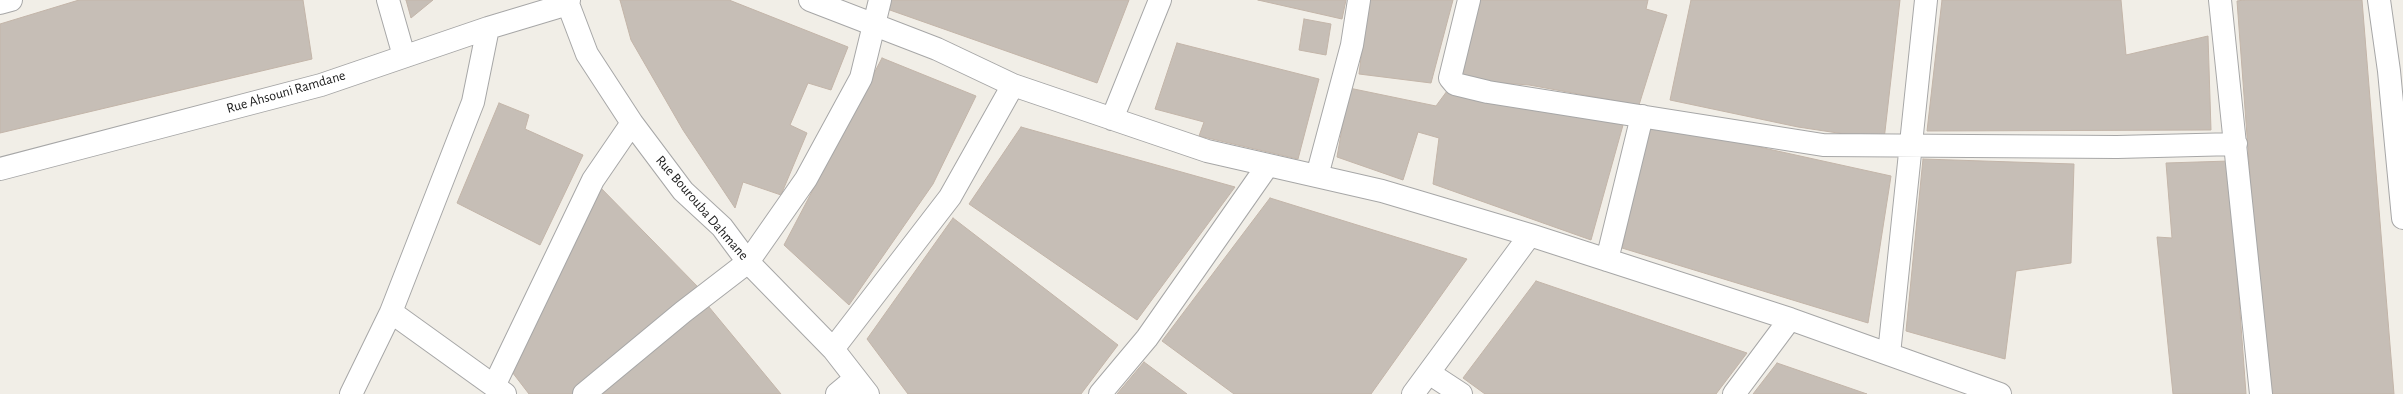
<!DOCTYPE html>
<html>
<head>
<meta charset="utf-8">
<style>
  body { margin:0 }
  canvas { display:block; background:#f1eee7 }
</style>
</head>
<body>
<canvas width="2403" height="394"></canvas>
<script>
const c = document.querySelector('canvas').getContext('2d');
c.lineJoin = 'round';
function fill(path, color) { c.fillStyle = color; c.fill(path, 'evenodd'); }
const poly = rows => new Path2D(rows.map(r => 'M' + r).join(''));
function strokePath(path, color, width, dash) { c.strokeStyle = color; c.lineWidth = width; c.lineCap = dash ? 'butt' : 'round'; c.setLineDash(dash || []); c.stroke(path); }
function drawText(font, color, halo, rows, align = 'center') {
  c.font = font + ' "Alegreya Sans",sans-serif'; c.lineWidth = 3; c.setLineDash([]); c.textBaseline = 'middle'; c.strokeStyle = halo; c.fillStyle = color; for (const [text, x, y, turn = 0] of rows) {
    c.save(); c.translate(x, y); c.rotate((+turn || 0) * Math.PI / 180); c.textAlign = isNaN(turn) ? turn : align; if (halo) c.strokeText(text, 0, 0); c.fillText(text, 0, 0); c.restore();
  }
}
const building = poly([
  [79,0,303,0,312,59,0,133,0,24,79,0],
  [406,0,433,0,411,18,406,0],
  [620,0,729,0,848,47,831,90,808,83,790,125,807,133,781,195,743,182,735,208,683,130,631,40,620,0],
  [890,0,1129,0,1097,83,887,9,890,0],
  [1258,0,1346,0,1342,19,1258,0],
  [1368,0,1453,0,1431,83,1359,74,1368,0],
  [1476,0,1648,0,1646,9,1667,15,1639,105,1529,85,1463,80,1456,67,1476,0],
  [1691,0,1900,0,1884,140,1798,127,1670,100,1691,0],
  [1942,0,2121,0,2126,55,2208,36,2211,130,1927,131,1942,0],
  [2244,0,2362,0,2394,394,2271,394,2254,230,2237,1,2244,0],
  [1304,19,1331,24,1326,55,1299,50,1304,19],
  [1177,43,1319,79,1298,159,1199,136,1204,122,1155,109,1177,43],
  [882,58,976,96,933,184,849,305,784,245,882,58],
  [1349,88,1436,106,1447,91,1623,125,1591,240,1433,184,1439,138,1418,132,1403,180,1337,157,1349,88],
  [499,103,529,115,525,129,583,155,540,245,457,203,499,103],
  [1650,123,1891,176,1868,323,1622,248,1650,123],
  [1021,127,1235,187,1137,320,969,204,1021,127],
  [1923,159,2074,164,2071,263,2016,271,2005,359,1906,331,1923,159],
  [2229,161,2246,394,2173,394,2157,237,2172,238,2166,163,2229,161],
  [596,183,699,288,572,394,529,394,509,368,596,183],
  [1270,198,1467,259,1371,394,1234,394,1162,341,1270,198],
  [953,218,1118,345,1081,394,908,394,867,339,953,218],
  [1536,281,1747,353,1716,394,1485,394,1463,378,1536,281],
  [704,301,781,394,598,394,704,301],
  [1144,362,1187,394,1117,394,1144,362],
  [1777,363,1867,394,1753,394,1777,363]
]);
const minor = poly([
  [388,0,404,56],
  [569,0,568,4,587,54,632,123,683,191,722,227,748,262,833,349,868,394],
  [810,0,937,49,1013,85,1207,151,1382,191,1530,235,1790,319,2000,394],
  [1469,0,1450,78,1455,84,1488,92,1823,145,2117,147,2236,144],
  [2220,0,2261,394],
  [2379,0,2389,71,2403,218],
  [0,3,11,0],
  [1112,119,1160,0],
  [0,169,321,85,488,28,568,4],
  [1317,176,1352,45,1359,0],
  [1607,260,1642,116],
  [391,312,505,394],
  [833,349,950,197,1013,85],
  [1889,354,1926,0],
  [1429,373,1461,394],
  [494,386,593,180,632,123],
  [351,394,391,312,473,102,488,28],
  [584,394,683,312,748,262,806,179,861,78,880,0],
  [837,394,855,379],
  [1100,394,1147,338,1268,165],
  [1413,394,1530,235],
  [1734,394,1790,319]
]);
const streetNames = [
  ["Rue Ahsouni Ramdane",286,92,-16],
  ["Rue Bourouba Dahmane",702,208,49]
];
fill(building, '#c6beb6');
strokePath(building, '#c3b5a9', 1);
strokePath(minor, '#a7a7a7', 24);
strokePath(minor, '#fff', 22);
drawText('14px', '#202020', '#fff', streetNames);
</script>
</body>
</html>
